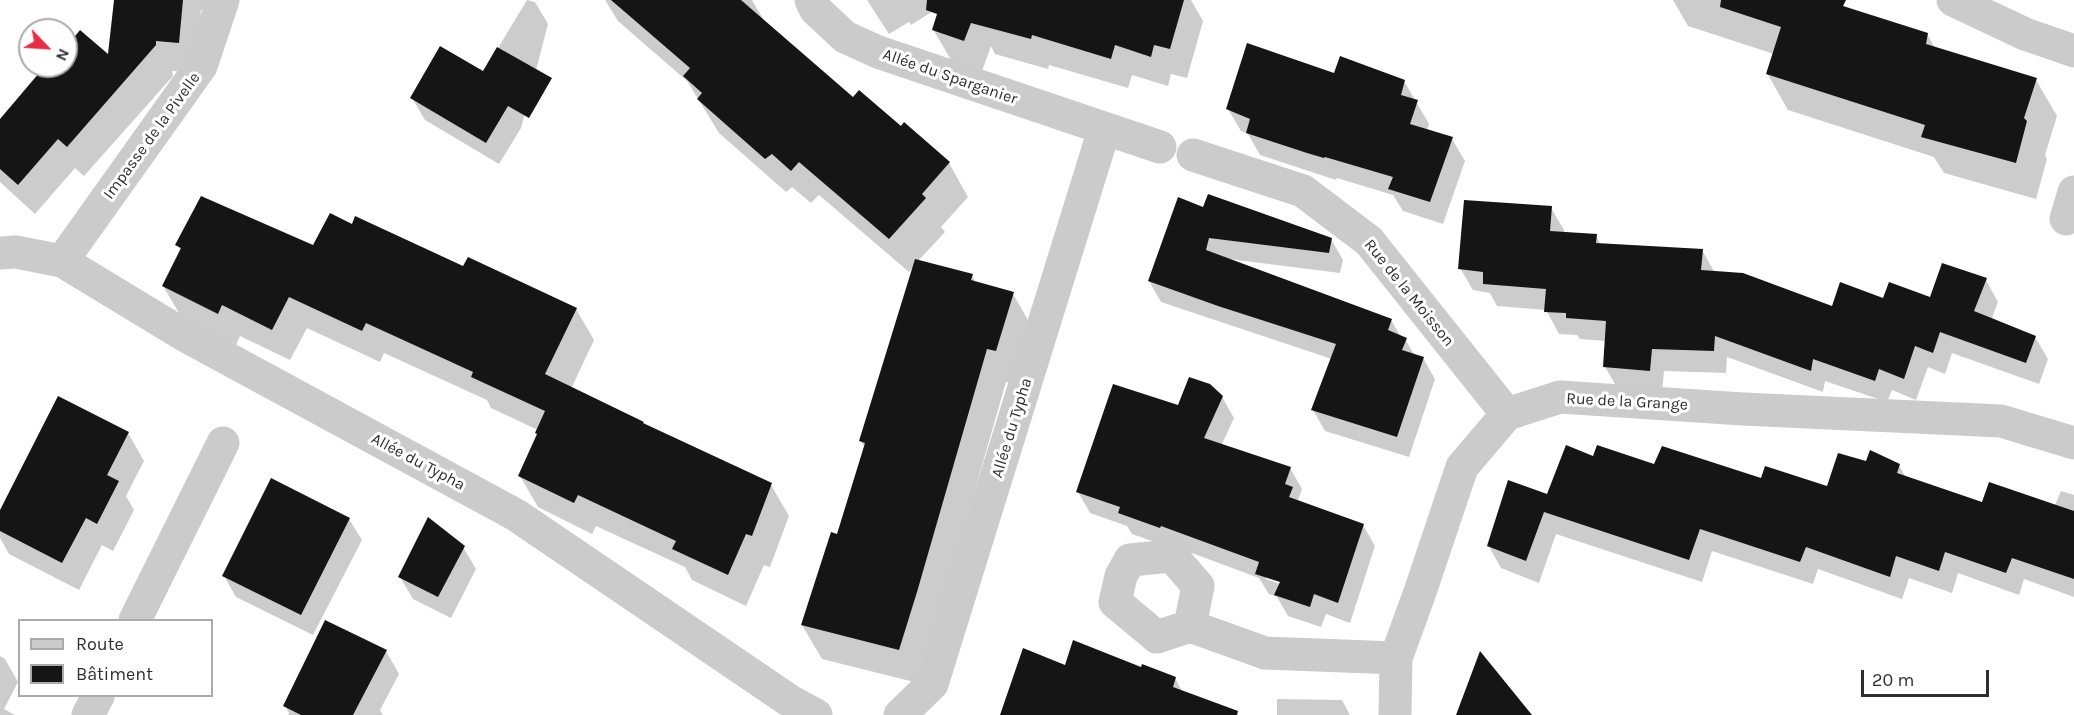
<!DOCTYPE html>
<html>
<head>
<meta charset="utf-8">
<style>
  body { margin:0 }
  #map { position:relative; width:2074px; height:715px; overflow:hidden; background:#fff; font-family:Karla,sans-serif }
  canvas { display:block }
  .legend { position:absolute; left:18px; top:619px; width:195px; height:78px; box-sizing:border-box; background:#fff; border:2px solid #ababab; margin:0; padding:8px 10px; list-style:none; font-size:18px; color:#2e2e2e }
  .legend li { display:flex; align-items:center; gap:12px; height:30px }
  .legend b { width:30px; border:2px solid #ababab }
  .north { position:absolute; left:18px; top:18px; width:60px; height:60px; box-sizing:border-box; background:#fff; border:2px solid #ababab; border-radius:50%; rotate:115deg; font-size:16px; font-weight:700; line-height:24px; text-align:center; color:#2e2e2e }
  .north::after { content:''; display:block; margin:auto; width:21px; height:27px; background:#e92b44; clip-path:polygon(50% 0,100% 100%,50% 72%,0 100%) }
  .scale { position:absolute; left:1861px; top:670px; width:128px; height:27px; box-sizing:border-box; border:3px solid #2e2e2e; border-top:0; padding-left:8px; font-size:18px; line-height:21px; white-space:nowrap; color:#2e2e2e; -webkit-text-stroke:4px #fff; paint-order:stroke }
</style>
</head>
<body>
<div id="map">
<canvas width="2074" height="715"></canvas>
<ul class="legend">
<li><b style="height:8px;background:#cbcbcb"></b>Route</li>
<li><b style="height:16px;background:#151515"></b>Bâtiment</li>
</ul>
<div class="north">N</div>
<div class="scale">20 m</div>
</div>
<script>
const c = document.querySelector('canvas').getContext('2d');
c.lineJoin = 'round';
function fill(path, color) { c.fillStyle = color; c.fill(path, 'evenodd'); }
const poly = rows => new Path2D(rows.map(r => 'M' + r).join(''));
function strokePath(path, color, width, dash) { c.strokeStyle = color; c.lineWidth = width; c.lineCap = dash ? 'butt' : 'round'; c.setLineDash(dash || []); c.stroke(path); }
function drawText(font, color, halo, rows, align = 'center') {
  c.font = font + ' Karla,sans-serif'; c.lineWidth = 6; c.setLineDash([]); c.textBaseline = 'middle'; c.strokeStyle = halo; c.fillStyle = color; for (const [text, x, y, turn = 0] of rows) {
    c.save(); c.translate(x, y); c.rotate((+turn || 0) * Math.PI / 180); c.textAlign = isNaN(turn) ? turn : align; if (halo) c.strokeText(text, 0, 0); c.fillText(text, 0, 0); c.restore();
  }
}
const shadow = poly([
  [115,0,218,0,216,12,201,10,195,72,172,71,173,76,84,176,75,168,35,214,0,182,0,121,47,66,66,66,66,50,109,57],
  [527,0,535,2,548,24,521,128,499,164,425,120,412,98,483,73],
  [605,0,752,0,765,22,853,99,901,128,949,163,968,197,941,227,945,232,918,261,972,276,976,283,1013,294,1032,327,1015,384,1006,382,936,626,918,683,822,659,802,625,838,536,865,448,860,440,915,265,909,272,819,195,811,203,792,187,786,192,719,133,687,81,618,21],
  [867,0,1191,0,1203,21,1187,78,1171,74,1168,86,1132,75,1128,88,1049,65,1048,69,995,54,991,46,982,71,951,60,933,29,941,6,911,25,909,22,889,34],
  [1673,0,1827,0,1843,5,1846,8,1927,34,1935,48,2036,80,2057,116,2045,155,2047,159,2036,199,1944,173,1934,157,1788,110,1767,73,1774,54,1688,26],
  [1335,75,1404,81,1429,124,1427,131,1452,139,1465,161,1443,224,1403,211,1393,195,1337,178,1336,180,1260,155,1248,134,1241,131,1228,109],
  [1551,208,1564,230,1564,234,1596,236,1601,245,1702,250,1715,273,1833,308,1884,300,1931,299,1986,280,1998,302,1992,318,2035,337,2048,359,2039,384,1952,353,1945,374,1928,367,1916,400,1892,390,1887,402,1825,381,1823,392,1727,357,1726,373,1664,371,1662,393,1618,389,1605,367,1606,341,1580,339,1577,335,1559,334,1546,310,1497,306,1490,293,1473,290,1460,268],
  [1204,209,1331,239,1343,260,1340,273,1229,259,1391,320,1401,337,1405,339,1415,356,1423,358,1435,379,1409,457,1325,431,1313,410,1332,359,1161,302,1149,281],
  [353,226,576,309,594,340,571,389,771,485,789,516,770,567,764,565,746,606,692,580,685,567,596,526,592,534,538,507,520,476,538,435,538,430,491,408,487,400,384,353,380,362,307,328,290,360,240,336,236,345,182,318,163,286,181,251,177,245,314,247],
  [1222,397,1234,418,1221,446,1290,468,1302,489,1298,500,1300,503,1363,525,1375,546,1350,623,1326,614,1321,627,1288,616,1277,597,1269,594,1259,578,1173,546,1172,548,1132,534,1127,526,1090,513,1078,492,1178,407],
  [1266,576,1287,583,1286,586,1266,579],
  [128,433,144,461,126,496,134,510,113,551,102,545,79,590,9,554,0,538,0,513],
  [1594,458,1828,488,1866,462,1899,465,1906,478,1983,504,2055,505,2061,491,2074,495,2074,597,2024,579,2019,595,1958,573,1952,593,1909,578,1902,599,1818,569,1813,584,1712,551,1702,582,1556,534,1539,583,1501,568,1488,545],
  [349,519,362,540,313,635,236,597,224,576],
  [463,547,476,569,451,618,413,599,400,577],
  [386,651,399,674,380,710,383,715,288,715,289,713,285,706],
  [0,656,5,659,18,682,4,709,15,715,0,715],
  [1065,667,1142,669,1175,678,1183,693,1208,715,1001,715],
  [1277,699,1342,700,1350,715,1277,715]
]);
const building = poly([
  [114,0,183,0,179,43,156,41,156,45,67,147,58,139,18,185,0,169,0,119,45,66,66,66,66,47,80,30,108,54],
  [611,0,741,0,853,97,859,90,901,126,904,122,950,162,922,194,926,198,889,239,799,162,791,171,772,154,765,159,697,99,702,93,683,76,690,68],
  [927,0,1184,0,1170,49,1154,45,1151,57,1115,45,1111,59,1032,35,1031,39,971,23,964,41,932,30,937,14,926,10],
  [1721,0,1846,0,1843,6,1928,33,1926,44,2037,78,2024,118,2027,121,2016,163,1921,137,1925,125,1766,74,1781,27,1720,7],
  [1247,43,1334,73,1340,56,1405,80,1401,95,1418,100,1410,124,1453,137,1430,202,1388,189,1393,177,1325,157,1324,158,1307,153,1246,133,1250,119,1226,109],
  [440,46,483,71,497,47,552,78,529,118,508,106,486,143,410,98],
  [1208,194,1332,238,1329,253,1209,238,1206,250,1392,319,1388,330,1407,338,1402,350,1424,357,1397,437,1311,410,1336,344,1218,306,1148,281,1178,197,1203,207],
  [201,196,313,245,330,213,352,224,355,216,463,266,468,257,577,308,545,374,644,422,643,423,772,483,752,536,746,534,728,575,672,549,676,541,578,495,574,503,518,476,537,434,535,433,545,411,471,377,473,372,366,323,362,331,289,297,272,330,222,305,218,314,162,286,181,248,175,245],
  [1464,200,1552,206,1550,231,1597,234,1596,243,1703,249,1701,270,1743,273,1832,306,1840,282,1883,298,1889,282,1930,297,1942,263,1987,278,1974,311,2036,336,2026,363,1940,332,1933,353,1915,346,1904,379,1879,369,1875,381,1813,359,1811,371,1715,336,1714,351,1652,349,1650,371,1603,367,1606,321,1566,318,1566,313,1544,312,1546,289,1483,284,1483,272,1458,269],
  [915,259,973,274,971,280,1014,292,996,351,987,349,917,592,899,650,801,625,831,532,837,534,865,443,859,441],
  [1189,377,1210,384,1223,396,1204,438,1291,467,1285,484,1293,487,1289,497,1364,524,1338,603,1314,594,1310,607,1274,595,1280,582,1255,574,1259,562,1161,526,1160,528,1118,513,1120,507,1076,492,1113,384,1178,405],
  [58,396,129,432,107,475,119,481,97,524,86,518,62,563,0,531,0,510],
  [1566,445,1593,456,1597,445,1654,464,1662,446,1761,478,1765,466,1827,486,1838,453,1866,461,1870,450,1900,464,1897,473,1982,502,1989,482,2074,511,2074,579,2012,558,2006,573,1945,552,1939,571,1896,556,1890,577,1806,547,1800,562,1700,529,1689,560,1544,512,1526,561,1487,546,1508,480,1547,494],
  [271,478,350,518,301,615,222,576],
  [428,517,465,546,438,597,398,577],
  [325,620,387,650,353,715,301,715,283,706],
  [1073,640,1141,667,1142,664,1176,677,1173,687,1238,711,1237,715,1000,715,1023,648,1065,665],
  [1480,651,1532,715,1456,715]
]);
const minor = poly([
  [811,0,816,10,845,37,878,52,1160,147],
  [1953,0,2025,34,2074,51],
  [1193,155,1303,191,1369,241,1507,414],
  [2066,219,2074,192],
  [0,253,16,252,62,261,184,335,516,515,790,701,816,715],
  [62,261,201,66,223,0],
  [135,620,223,443],
  [1190,626,1157,637,1115,602,1121,576,1130,560,1172,556,1198,586,1190,626,1265,653,1396,658],
  [88,715,98,696],
  [900,715,932,684,1104,130],
  [1395,715,1396,658,1420,592,1462,467,1507,414,1560,397,1743,409,2001,421,2074,443]
]);
const streetNames = [
  ["Allée du Sparganier",950,77,19],
  ["Impasse de la Pivelle",152,136,-54],
  ["Rue de la Moisson",1409,293,51],
  ["Rue de la Grange",1627,402,3],
  ["Allée du Typha",1012,428,-73],
  ["Allée du Typha",418,462,28]
];
fill(shadow, '#0003');
fill(building, '#151515');
strokePath(minor, '#cbcbcb', 33);
drawText('16px', '#2e2e2e', '#fff', streetNames);
</script>
</body>
</html>
